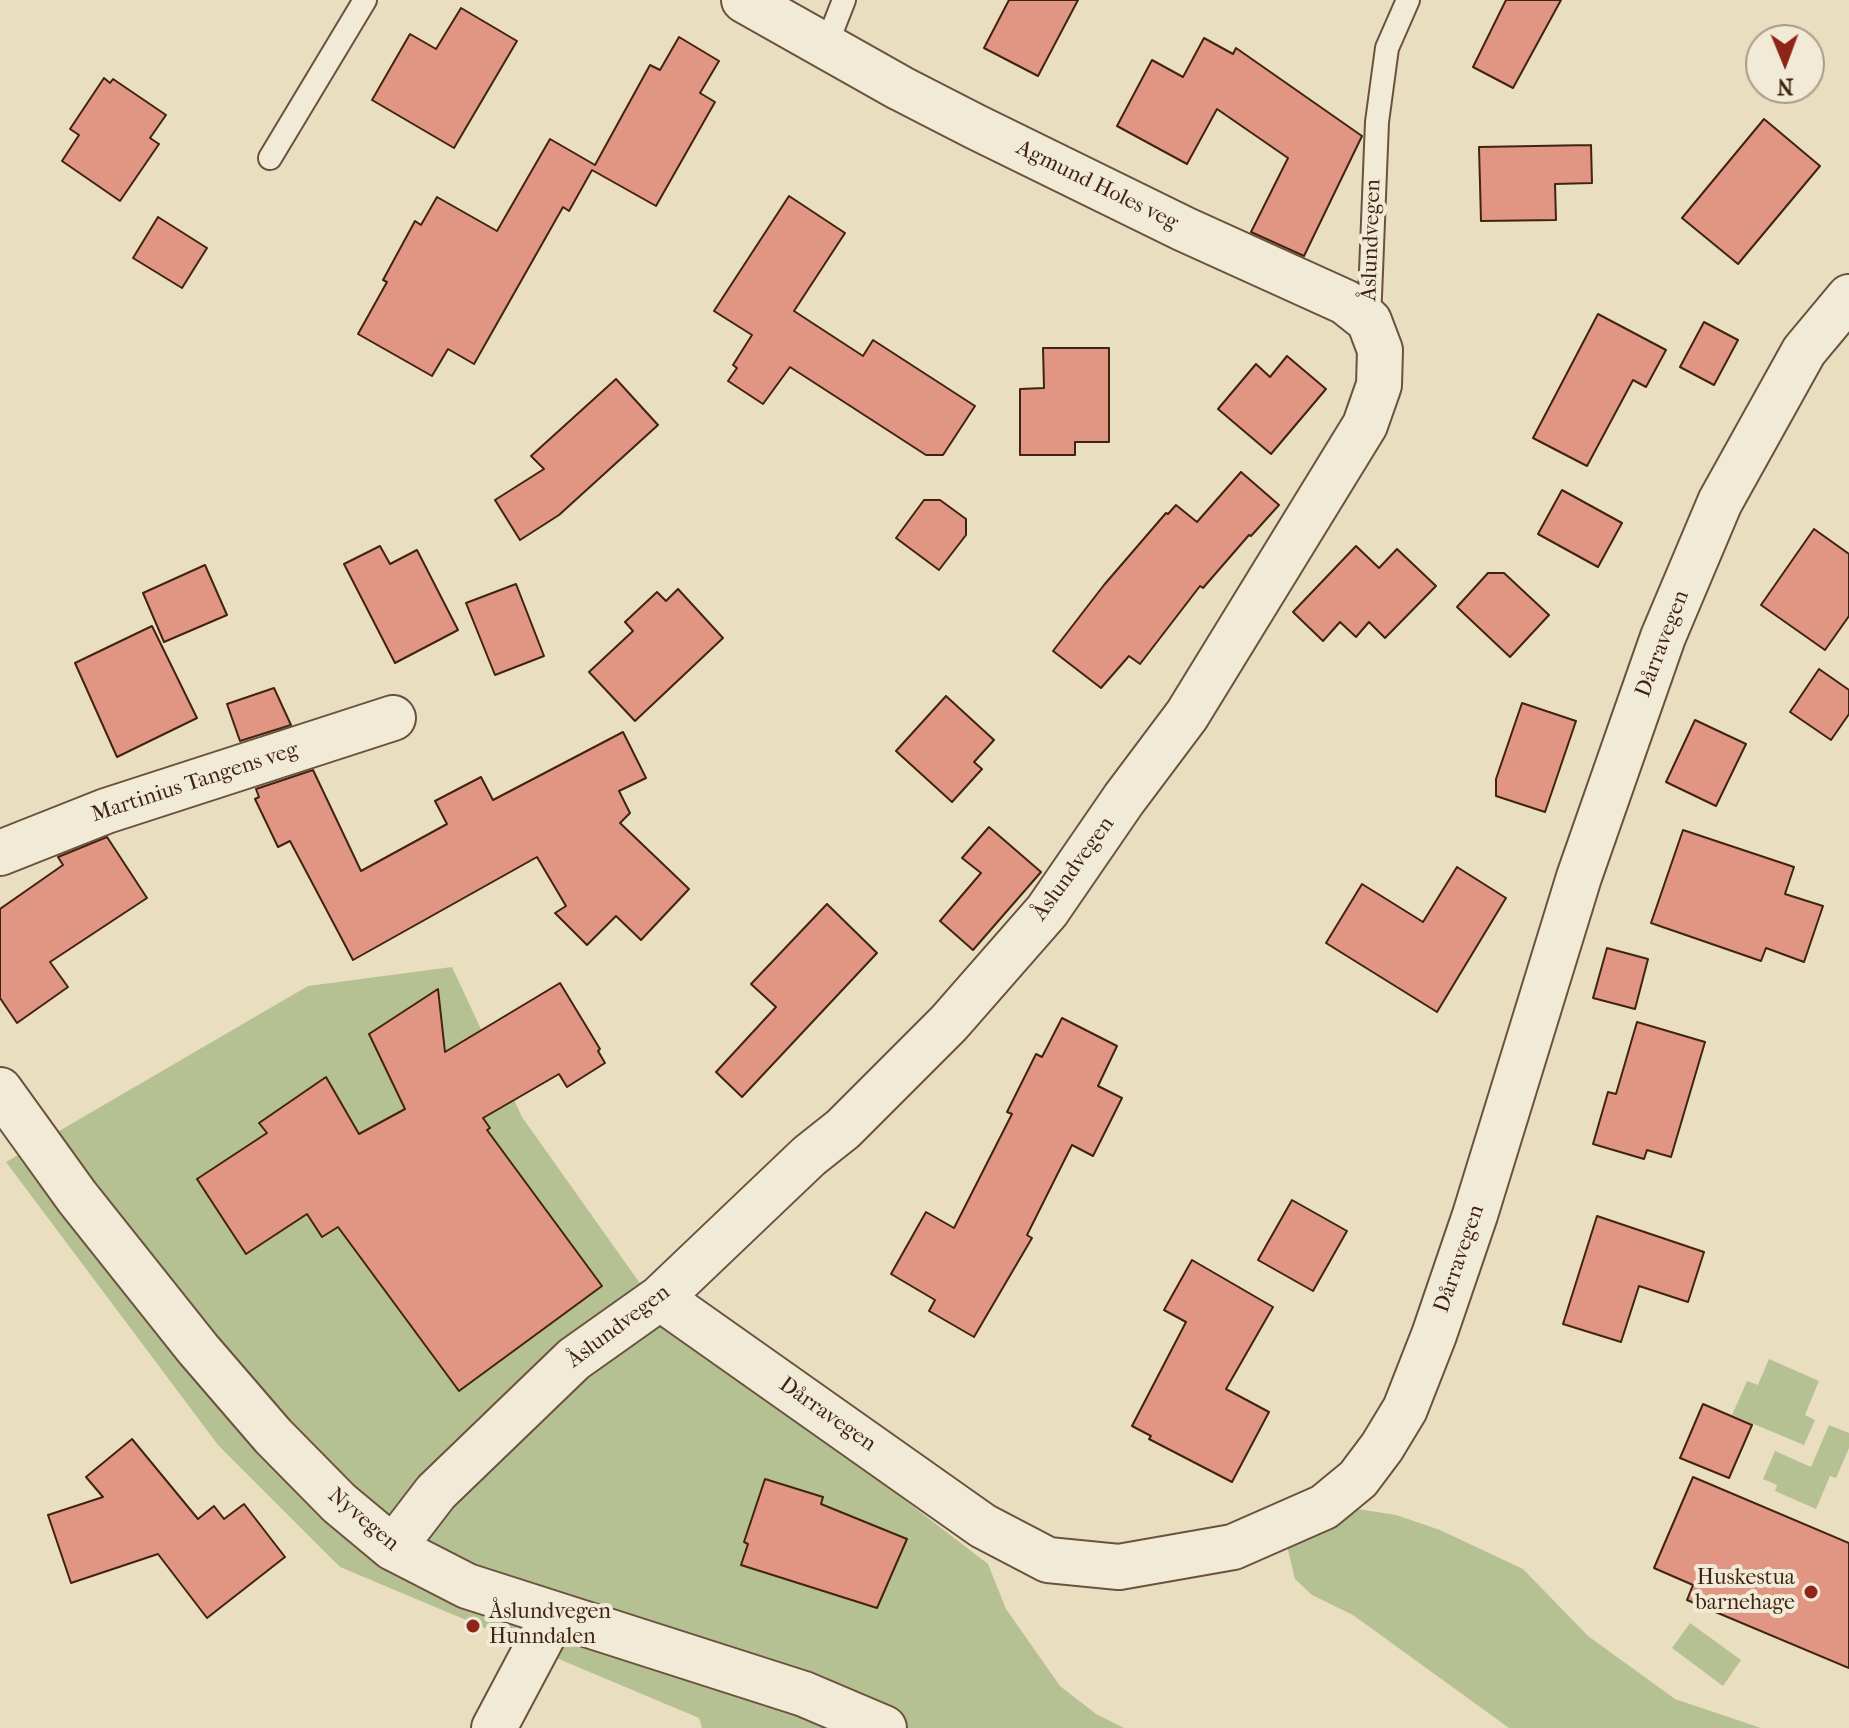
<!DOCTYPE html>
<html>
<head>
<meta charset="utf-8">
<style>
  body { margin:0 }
  #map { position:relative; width:1849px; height:1728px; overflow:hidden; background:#e9dec0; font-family:"IM FELL French Canon",serif }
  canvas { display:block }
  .north { position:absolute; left:1745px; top:24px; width:80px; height:80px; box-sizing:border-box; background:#f1ead6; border:2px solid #ab9a87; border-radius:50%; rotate:179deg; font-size:22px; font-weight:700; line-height:32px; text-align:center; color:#412311 }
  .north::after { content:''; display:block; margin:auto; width:28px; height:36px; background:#8f2418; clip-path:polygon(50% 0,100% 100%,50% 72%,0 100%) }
</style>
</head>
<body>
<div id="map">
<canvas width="1849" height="1728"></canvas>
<div class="north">N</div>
</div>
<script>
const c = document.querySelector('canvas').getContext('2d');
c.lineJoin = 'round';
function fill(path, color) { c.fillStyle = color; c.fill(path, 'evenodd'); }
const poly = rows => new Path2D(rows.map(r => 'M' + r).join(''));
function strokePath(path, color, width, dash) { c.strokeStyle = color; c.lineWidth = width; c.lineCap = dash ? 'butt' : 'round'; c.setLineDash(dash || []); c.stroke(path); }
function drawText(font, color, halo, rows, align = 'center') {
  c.font = font + ' "IM FELL French Canon",serif'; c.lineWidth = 8; c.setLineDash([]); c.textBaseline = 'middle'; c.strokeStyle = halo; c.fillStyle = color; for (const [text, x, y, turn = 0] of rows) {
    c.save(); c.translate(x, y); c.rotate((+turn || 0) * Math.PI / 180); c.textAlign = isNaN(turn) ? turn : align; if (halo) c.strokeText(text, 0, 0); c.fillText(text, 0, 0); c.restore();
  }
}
const green = poly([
  [452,967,522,1117,661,1313,988,1564,1006,1609,1060,1686,1096,1714,1124,1728,702,1728,699,1718,340,1567,218,1445,6,1162,308,986],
  [1769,1359,1819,1381,1805,1415,1815,1420,1804,1445,1732,1415,1747,1381,1758,1385],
  [1829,1425,1849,1433,1849,1448,1836,1478,1830,1476,1816,1509,1775,1491,1777,1485,1763,1479,1775,1451,1811,1467],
  [1351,1508,1396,1515,1440,1530,1523,1569,1588,1636,1675,1699,1761,1728,1509,1728,1353,1615,1312,1595,1295,1579,1280,1517],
  [1690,1623,1741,1660,1723,1686,1672,1648]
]);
const building = poly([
  [1009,0,1078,0,1038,76,984,48,1009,0],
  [1506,0,1561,0,1513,88,1473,67,1506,0],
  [461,8,517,41,454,148,372,100,410,34,436,49,461,8],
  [679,37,719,61,700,93,715,102,656,206,592,170,569,211,563,207,474,364,448,349,432,376,358,334,387,282,383,280,415,221,421,225,437,197,497,231,550,139,595,165,650,65,660,70,679,37],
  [1204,38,1233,54,1236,48,1362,136,1304,256,1251,232,1288,158,1217,109,1187,164,1117,126,1152,60,1183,77,1204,38],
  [104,78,110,83,113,79,166,115,150,138,159,144,120,201,62,161,79,135,70,129,104,78],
  [1764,119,1820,166,1738,264,1682,218,1764,119],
  [1591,145,1592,183,1555,184,1556,220,1481,221,1479,147,1591,145],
  [789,196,845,233,794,311,863,356,873,340,975,406,943,455,926,455,790,367,763,404,728,381,737,368,733,365,752,335,714,311,789,196],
  [158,217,207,248,182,288,133,258,158,217],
  [1598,314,1666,350,1646,387,1633,380,1587,466,1533,438,1598,314],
  [1704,322,1738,340,1714,385,1680,367,1704,322],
  [1043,348,1109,348,1109,442,1075,442,1075,455,1020,455,1020,389,1044,388,1043,348],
  [1287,356,1326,389,1271,454,1218,409,1256,364,1270,377,1287,356],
  [616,379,658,425,559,515,520,540,495,500,544,469,531,456,616,379],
  [1241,472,1279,505,1251,536,1249,535,1203,588,1200,586,1140,664,1129,656,1101,688,1053,651,1104,585,1166,513,1168,514,1176,505,1197,522,1241,472],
  [1562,490,1622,523,1598,567,1538,534,1562,490],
  [924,500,940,500,966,519,966,535,939,570,896,538,924,500],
  [1814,529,1849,554,1849,616,1825,650,1761,605,1814,529],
  [380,546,390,564,417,550,458,630,395,663,344,564,380,546],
  [1356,546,1379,568,1397,549,1436,586,1385,638,1369,622,1356,637,1340,622,1323,641,1293,612,1356,546],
  [205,565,227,615,164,642,143,593,205,565],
  [1488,573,1504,573,1549,615,1510,657,1457,607,1488,573],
  [516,584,544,656,495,675,466,603,516,584],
  [678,589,723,638,635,721,589,672,633,631,625,622,657,592,666,601,678,589],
  [152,626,197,718,117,757,75,663,152,626],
  [1819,669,1849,690,1849,714,1831,740,1790,712,1819,669],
  [274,688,291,725,240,741,227,704,274,688],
  [946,696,994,740,974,762,982,769,952,802,896,751,946,696],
  [1522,703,1576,721,1545,812,1496,796,1496,779,1522,703],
  [1695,720,1746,744,1716,806,1666,782,1695,720],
  [623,732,646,778,619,791,630,813,620,823,689,889,641,940,616,916,587,945,555,913,566,906,537,857,353,960,290,841,278,847,255,799,259,797,256,789,313,770,361,871,447,824,435,801,481,777,493,800,623,732],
  [989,827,1041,872,973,950,940,921,981,873,962,858,989,827],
  [1683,830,1794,867,1785,894,1823,906,1804,962,1766,948,1761,961,1651,923,1683,830],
  [107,837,147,898,50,962,68,987,17,1023,0,998,0,909,63,865,58,857,107,837],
  [1457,867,1506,898,1437,1012,1326,943,1362,884,1423,922,1457,867],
  [827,904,877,953,742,1097,716,1072,776,1007,751,984,827,904],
  [1607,948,1648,959,1635,1009,1593,998,1607,948],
  [560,983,600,1049,598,1051,605,1063,567,1087,559,1074,483,1118,490,1128,487,1130,602,1286,459,1391,338,1227,322,1237,307,1214,246,1254,197,1179,267,1133,259,1123,326,1077,359,1134,405,1109,369,1034,438,989,445,1052,560,983],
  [1062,1018,1117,1046,1098,1086,1122,1098,1093,1156,1072,1145,1027,1235,1032,1238,974,1337,929,1311,935,1300,891,1274,926,1212,954,1228,1012,1114,1007,1112,1036,1054,1042,1057,1062,1018],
  [1637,1022,1705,1042,1671,1157,1647,1150,1644,1159,1593,1144,1608,1092,1616,1094,1637,1022],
  [1292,1200,1347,1231,1313,1291,1258,1260,1292,1200],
  [1597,1216,1704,1252,1688,1302,1639,1286,1621,1342,1563,1324,1597,1216],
  [1192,1260,1273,1307,1226,1389,1269,1412,1232,1482,1149,1439,1151,1436,1132,1426,1186,1322,1164,1310,1192,1260],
  [1703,1404,1752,1425,1729,1478,1680,1458,1703,1404],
  [132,1439,198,1519,214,1506,224,1519,244,1504,285,1557,207,1618,158,1554,71,1583,48,1515,103,1497,86,1477,132,1439],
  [1693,1477,1849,1543,1849,1668,1687,1600,1693,1585,1654,1568,1693,1477],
  [765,1479,823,1497,821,1504,907,1539,877,1608,741,1565,748,1544,744,1542,765,1479]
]);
const lane = poly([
  [826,46,844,0],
  [270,158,365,0],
  [1369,321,1377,122,1387,48,1408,0]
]);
const street = poly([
  [0,853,106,811,393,718],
  [0,1090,77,1197,198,1349,273,1436,339,1503,393,1548,467,1586,804,1694,884,1728],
  [660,1298,983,1526,1048,1560,1119,1567,1233,1547,1324,1507,1358,1479,1382,1447,1405,1409,1434,1335,1475,1215,1579,877,1663,637,1720,502,1804,351,1849,297],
  [393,1548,436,1492,574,1359,660,1298,809,1156,843,1129,949,1023,1047,911,1124,799,1187,715,1365,425,1379,385,1380,350,1369,321,1345,302,1184,229,976,127,900,88,744,0],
  [494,1728,554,1615]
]);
const markers = [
  [1811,1592,8,"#8f2418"],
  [473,1626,8,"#8f2418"]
];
const streetNames = [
  ["Agmund Holes veg",1097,186,26],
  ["Åslundvegen",1372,240,-88],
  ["Dårravegen",1663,644,-69],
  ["Martinius Tangens veg",195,783,-18],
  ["Åslundvegen",1074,869,-54],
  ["Dårravegen",1460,1259,-71],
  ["Åslundvegen",619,1327,-37],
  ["Dårravegen",827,1415,35],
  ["Nyvegen",363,1520,40]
];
const poiNames = [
  ["Huskestua",1795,1579],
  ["barnehage",1795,1604],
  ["Åslundvegen",489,1613,"left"],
  ["Hunndalen",489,1638,"left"]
];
fill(green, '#b6c193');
fill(building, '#e19683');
strokePath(building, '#412311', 2);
strokePath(lane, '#6b523d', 26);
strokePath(street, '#6b523d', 48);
strokePath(lane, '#f1ead6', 22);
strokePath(street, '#f1ead6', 44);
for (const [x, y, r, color] of markers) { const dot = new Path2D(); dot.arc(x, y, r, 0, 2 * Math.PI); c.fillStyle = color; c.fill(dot); strokePath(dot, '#f1ead6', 3); }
drawText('22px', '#412311', '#f1ead6', streetNames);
drawText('22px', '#412311', '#f1ead6', poiNames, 'right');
</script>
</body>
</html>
